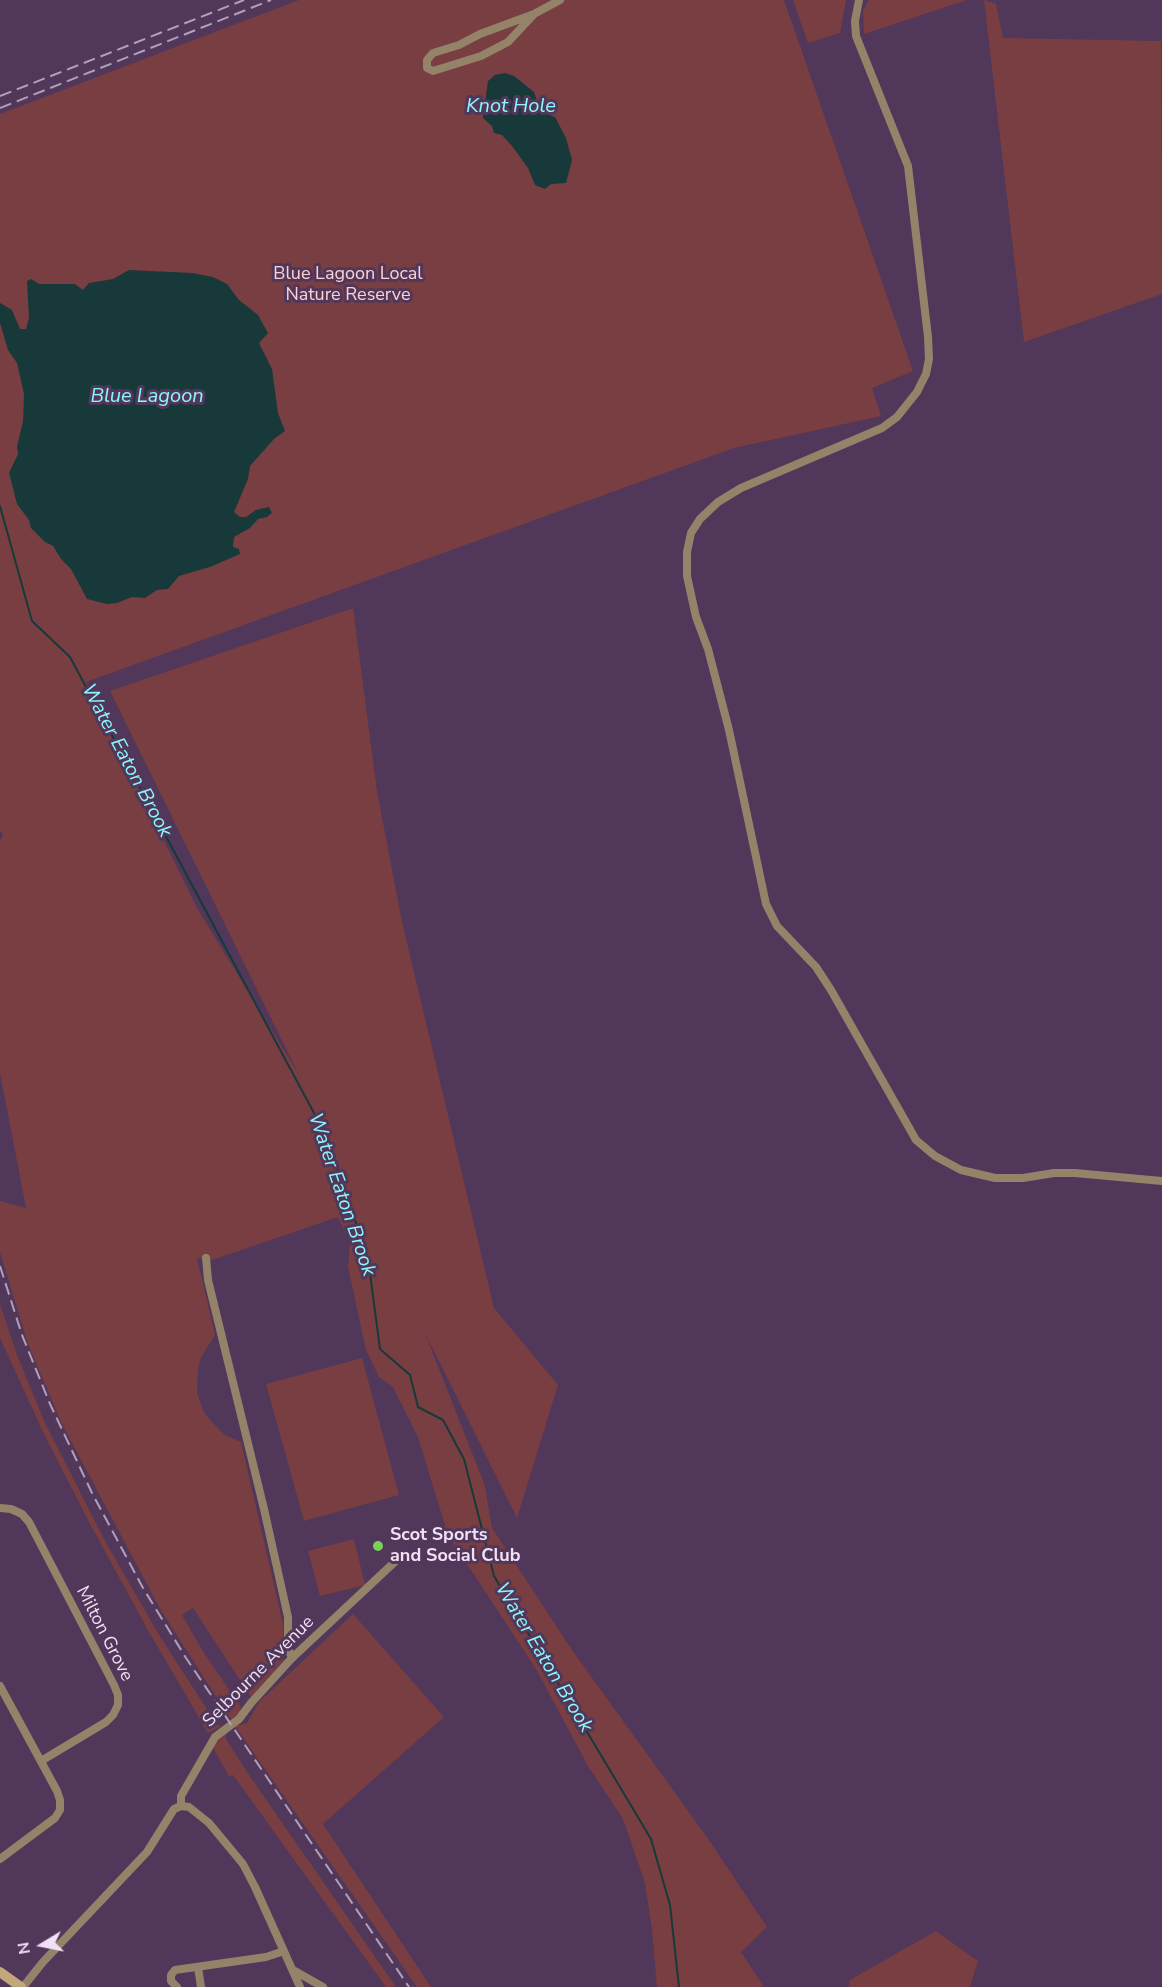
<!DOCTYPE html>
<html>
<head>
<meta charset="utf-8">
<style>
  body { margin:0 }
  #map { position:relative; width:1162px; height:1987px; overflow:hidden; background:#513759; font-family:"Nunito Sans",sans-serif }
  canvas { display:block }
  .north { position:absolute; left:12px; top:1915px; width:60px; height:60px; -webkit-text-stroke:4px #513759; paint-order:stroke; rotate:260deg; font-size:16px; font-weight:700; line-height:24px; text-align:center; color:#f1e0f6 }
  .north::after { content:''; display:block; margin:auto; width:21px; height:27px; background:#f1e0f6; clip-path:polygon(50% 0,100% 100%,50% 72%,0 100%) }
</style>
</head>
<body>
<div id="map">
<canvas width="1162" height="1987"></canvas>
<div class="north">N</div>
</div>
<script>
const c = document.querySelector('canvas').getContext('2d');
c.lineJoin = 'round';
function fill(path, color) { c.fillStyle = color; c.fill(path, 'evenodd'); }
const poly = rows => new Path2D(rows.map(r => 'M' + r).join(''));
function strokePath(path, color, width, dash) { c.strokeStyle = color; c.lineWidth = width; c.lineCap = dash ? 'butt' : 'round'; c.setLineDash(dash || []); c.stroke(path); }
function drawText(font, color, halo, rows, align = 'center') {
  c.font = font + ' "Nunito Sans",sans-serif'; c.lineWidth = 6; c.setLineDash([]); c.textBaseline = 'middle'; c.strokeStyle = halo; c.fillStyle = color; for (const [text, x, y, turn = 0] of rows) {
    c.save(); c.translate(x, y); c.rotate((+turn || 0) * Math.PI / 180); c.textAlign = isNaN(turn) ? turn : align; if (halo) c.strokeText(text, 0, 0); c.fillText(text, 0, 0); c.restore();
  }
}
const green = poly([
  [299,0,784,0,913,371,872,388,881,416,734,448,86,682,197,908,299,1075,110,691,353,608,377,791,402,922,494,1308,558,1385,517,1518,425,1333,485,1486,492,1528,572,1650,709,1840,767,1927,741,1952,764,1987,657,1987,652,1930,645,1883,623,1819,588,1766,536,1669,448,1535,418,1437,393,1387,379,1377,366,1350,348,1267,350,1241,338,1217,212,1260,197,1258,215,1335,201,1357,198,1369,197,1393,204,1412,210,1420,225,1435,241,1442,283,1624,283,1661,251,1697,193,1608,182,1615,204,1653,241,1707,240,1713,231,1720,159,1607,62,1424,28,1344,0,1252,0,1201,26,1208,0,1073,0,842,3,834,0,831,0,114],
  [793,0,846,0,840,33,808,43],
  [869,0,967,0,864,34,863,11],
  [984,0,996,4,1003,38,1161,41,1162,294,1024,342],
  [0,1304,17,1355,45,1423,104,1539,156,1630,217,1725,222,1726,208,1733,149,1632,90,1524,44,1434,0,1338],
  [362,1358,399,1495,304,1521,266,1384],
  [354,1539,365,1585,320,1596,308,1551],
  [353,1614,444,1717,323,1824,431,1987,417,1987,235,1726,247,1723,259,1702],
  [226,1732,226,1739,247,1772,396,1987,386,1987,233,1775,229,1776,212,1746],
  [936,1931,978,1961,970,1987,849,1987,850,1980]
]);
const water = poly([
  [505,73,514,76,534,92,539,107,544,113,555,117,566,138,572,160,566,183,551,184,545,189,535,185,528,168,512,146,502,135,494,133,492,126,483,118,488,81,495,75],
  [129,270,192,273,213,277,227,284,239,300,258,315,268,333,259,343,272,369,278,413,285,431,274,439,250,466,248,479,234,512,240,517,246,517,256,510,269,507,272,513,267,517,258,519,250,528,234,537,233,547,239,549,240,554,210,567,179,576,168,589,157,590,145,598,132,597,117,603,107,604,87,599,71,569,61,559,53,546,45,542,31,528,29,520,17,504,9,473,18,454,17,447,23,421,24,394,17,363,8,350,0,323,0,303,12,310,20,329,26,329,29,318,27,281,31,279,39,284,75,284,83,290,89,283,113,279]
]);
const stream = poly([
  [0,506,32,621,70,657,322,1128,347,1194,369,1266,380,1349,410,1375,418,1407,443,1420,464,1459,494,1576,651,1839,670,1905,679,1987]
]);
const street = poly([
  [859,0,855,21,856,36,908,166,928,337,929,359,926,374,917,392,897,417,882,428,741,488,718,502,700,519,691,533,687,552,687,576,696,617,708,649,729,730,766,904,777,926,816,967,831,990,916,1140,935,1156,961,1170,995,1178,1023,1178,1054,1173,1075,1173,1162,1181],
  [534,14,508,42,481,56,433,71,427,68,427,60,433,53,459,45,480,34,534,14,560,0],
  [206,1258,208,1280,264,1509,288,1617,288,1648,292,1658],
  [0,1508,11,1509,22,1514,29,1522,114,1685,118,1695,118,1705,113,1715,106,1722,41,1761],
  [0,1686,57,1791,60,1800,60,1810,55,1818,0,1859],
  [181,1806,181,1796,215,1737,239,1719,251,1703,292,1658,400,1557],
  [181,1806,189,1807,209,1823,243,1864,255,1887,300,1987],
  [198,1967,201,1987],
  [293,1970,323,1987],
  [23,1987,43,1962,147,1852,174,1809,181,1806],
  [177,1987,171,1981,171,1975,175,1970,266,1957,284,1951]
]);
const secondary = poly([
  [0,1972,21,1987]
]);
const rail = poly([
  [0,96,244,0],
  [0,108,271,0],
  [0,1266,22,1335,50,1404,92,1493,143,1588,186,1658,409,1987]
]);
const markers = [
  [378,1546,6,"#78d158"]
];
const parkNames = [
  ["Blue Lagoon Local",348,275],
  ["Nature Reserve",348,296]
];
const poiNames = [
  ["Scot Sports",390,1536],
  ["and Social Club",390,1557]
];
const streetNames = [
  ["Milton Grove",104,1634,63],
  ["Selbourne Avenue",259,1672,-45]
];
const waterNames = [
  ["Knot Hole",511,107],
  ["Blue Lagoon",147,397],
  ["Water Eaton Brook",126,761,62],
  ["Water Eaton Brook",341,1195,71],
  ["Water Eaton Brook",543,1658,59]
];
fill(green, '#793e41');
fill(water, '#18393a');
strokePath(stream, '#18393a', 2);
strokePath(street, '#948369', 8);
strokePath(secondary, '#c2a77d', 10);
strokePath(rail, '#b49fba', 2, [12, 6]);
for (const [x, y, r, color] of markers) { const dot = new Path2D(); dot.arc(x, y, r, 0, 2 * Math.PI); c.fillStyle = color; c.fill(dot); strokePath(dot, '#513759', 2); }
drawText('18px', '#fed2d2', '#513759', parkNames);
drawText('bold 18px', '#f1e0f6', '#513759', poiNames, 'left');
drawText('18px', '#f1e0f6', '#513759', streetNames);
drawText('italic 20px', '#8bf7fb', '#513759', waterNames);
</script>
</body>
</html>
